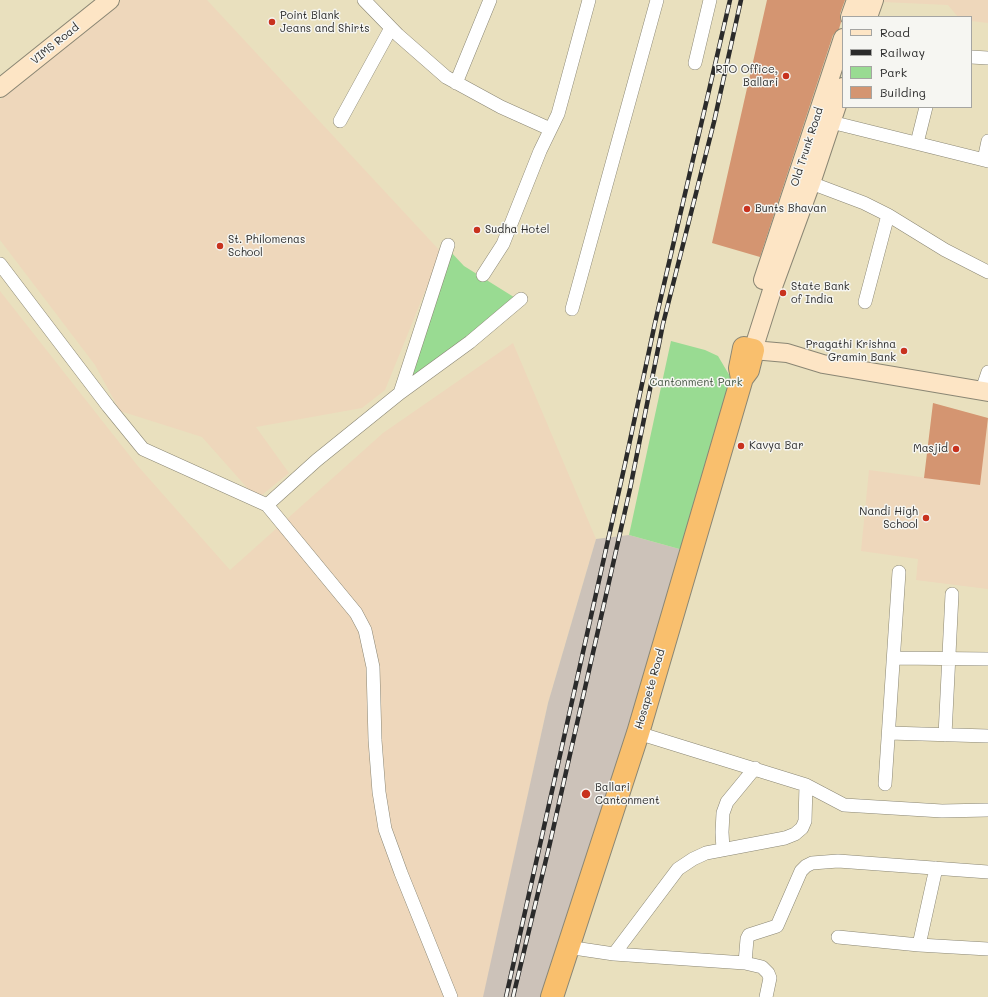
<!DOCTYPE html>
<html>
<head>
<meta charset="utf-8">
<style>
  body { margin:0 }
  #map { position:relative; width:988px; height:997px; overflow:hidden; background:#e9e0be; font-family:Mali,sans-serif }
  canvas { display:block }
  .legend { position:absolute; left:842px; top:16px; width:130px; height:92px; box-sizing:border-box; background:#f6f6f2; border:1px solid #a5a5a2; margin:0; padding:5px 7px; list-style:none; font-size:12px; color:#2b2b2b }
  .legend li { display:flex; align-items:center; gap:8px; height:20px }
  .legend b { width:20px; border:1px solid #a5a5a2 }
</style>
</head>
<body>
<div id="map">
<canvas width="988" height="997"></canvas>
<ul class="legend">
<li><b style="height:5px;background:#fde5c5"></b>Road</li>
<li><b style="height:5px;background:#2b2b2b"></b>Railway</li>
<li><b style="height:11px;background:#99db92"></b>Park</li>
<li><b style="height:11px;background:#d49571"></b>Building</li>
</ul>
</div>
<script>
const c = document.querySelector('canvas').getContext('2d');
c.lineJoin = 'round';
function fill(path, color) { c.fillStyle = color; c.fill(path, 'evenodd'); }
const poly = rows => new Path2D(rows.map(r => 'M' + r).join(''));
function strokePath(path, color, width, dash) { c.strokeStyle = color; c.lineWidth = width; c.lineCap = dash ? 'butt' : 'round'; c.setLineDash(dash || []); c.stroke(path); }
function drawText(font, color, halo, rows, align = 'center') {
  c.font = font + ' Mali,sans-serif'; c.lineWidth = 3; c.setLineDash([]); c.textBaseline = 'middle'; c.strokeStyle = halo; c.fillStyle = color; for (const [text, x, y, turn = 0] of rows) {
    c.save(); c.translate(x, y); c.rotate((+turn || 0) * Math.PI / 180); c.textAlign = isNaN(turn) ? turn : align; if (halo) c.strokeText(text, 0, 0); c.fillText(text, 0, 0); c.restore();
  }
}
const built = poly([
  [121,0,207,0,441,252,385,390,362,408,256,427,289,473,257,499,202,437,120,411,95,365,0,240,0,100],
  [884,0,988,0,988,23,971,21,971,17,958,17,948,5,883,2],
  [0,291,137,465,230,570,383,433,513,343,596,539,548,703,484,997,0,997],
  [988,420,988,589,916,580,918,559,861,551,869,470,979,485]
]);
const industrial = poly([
  [629,535,683,550,548,997,483,997,548,703,596,539]
]);
const green = poly([
  [449,250,464,266,517,299,406,386],
  [671,341,705,350,718,356,731,378,683,550,629,535]
]);
const building = poly([
  [767,0,845,0,840,14,841,22,839,29,833,35,760,257,712,243],
  [933,403,988,418,980,485,924,478]
]);
const street = poly([
  [364,0,398,35,446,77,501,107,550,129],
  [971,57,988,58],
  [695,63,710,0],
  [456,83,490,0],
  [340,121,391,28],
  [831,122,988,161],
  [917,143,926,107],
  [984,160,988,141],
  [811,183,864,203,888,215,945,250,988,272],
  [0,264,108,406,143,449,267,505,356,613,365,630,373,667,375,740,379,792,385,829,401,873,451,997],
  [483,275,503,244,540,151,558,114,589,0],
  [865,302,888,215],
  [572,309,657,0],
  [982,390,988,372],
  [400,393,448,245],
  [267,505,317,460,400,393,470,342,521,299],
  [894,658,988,659],
  [638,733,806,785,844,805,942,811,988,810],
  [889,733,988,736],
  [945,735,952,594],
  [885,784,899,572],
  [723,850,722,832,723,813,727,802,755,768],
  [838,937,919,945,988,949],
  [919,945,936,868],
  [567,947,614,954,745,963,762,967,768,973,770,978,766,997],
  [614,954,678,869,693,859,706,853,785,838,795,834,802,828,805,821,806,785],
  [745,963,747,939,749,935,777,926,801,871,806,866,812,863,838,861,988,872]
]);
const secondary = poly([
  [850,17,856,0],
  [868,17,874,0],
  [843,87,811,183,774,284,753,350,787,353,823,364,988,392],
  [0,88,110,0],
  [763,280,843,38]
]);
const highway = poly([
  [552,997,638,733,742,378,748,370,753,350,744,348,740,368,742,378]
]);
const rail = poly([
  [506,997,625,464,655,323,730,0],
  [513,997,550,843,630,489,663,324,714,122,741,0]
]);
const markers = [
  [272,22,4,"#c8321e"],
  [786,76,4,"#c8321e"],
  [747,209,4,"#c8321e"],
  [477,230,4,"#c8321e"],
  [220,246,4,"#c8321e"],
  [783,293,4,"#c8321e"],
  [904,351,4,"#c8321e"],
  [741,446,4,"#c8321e"],
  [956,449,4,"#c8321e"],
  [926,518,4,"#c8321e"],
  [586,794,5,"#c8321e"]
];
const poiNames = [
  ["Point Blank",280,16],
  ["Jeans and Shirts",280,29],
  ["RTO Office,",778,70,"right"],
  ["Ballari",778,83,"right"],
  ["Bunts Bhavan",755,209],
  ["Sudha Hotel",485,230],
  ["St. Philomenas",228,240],
  ["School",228,253],
  ["State Bank",791,287],
  ["of India",791,300],
  ["Pragathi Krishna",896,345,"right"],
  ["Gramin Bank",896,358,"right"],
  ["Kavya Bar",749,446],
  ["Masjid",948,449,"right"],
  ["Nandi High",918,512,"right"],
  ["School",918,525,"right"],
  ["Ballari",595,788],
  ["Cantonment",595,801]
];
const streetNames = [
  ["VIMS Road",55,44,-39],
  ["Old Trunk Road",807,147,-72],
  ["Hosapete Road",650,689,-74]
];
const parkNames = [
  ["Cantonment Park",696,383]
];
fill(built, '#eed7bb');
fill(industrial, '#ccc2b9');
fill(green, '#99db92');
fill(building, '#d49571');
strokePath(street, '#8a8674', 14);
strokePath(secondary, '#8a8674', 20);
strokePath(highway, '#8a8674', 24);
strokePath(street, '#fff', 13);
strokePath(secondary, '#fde5c5', 18);
strokePath(highway, '#f9bf6d', 22);
strokePath(rail, '#2b2b2b', 4.5);
strokePath(rail, '#f6f6f2', 3, [9]);
for (const [x, y, r, color] of markers) { const dot = new Path2D(); dot.arc(x, y, r, 0, 2 * Math.PI); c.fillStyle = color; c.fill(dot); strokePath(dot, '#f6f6f2', 1.5); }
drawText('11px', '#2b2b2b', '#f6f6f2', poiNames, 'left');
drawText('11px', '#2b2b2b', '#f6f6f2', streetNames);
drawText('11px', '#465745', '#f6f6f2', parkNames);
</script>
</body>
</html>
